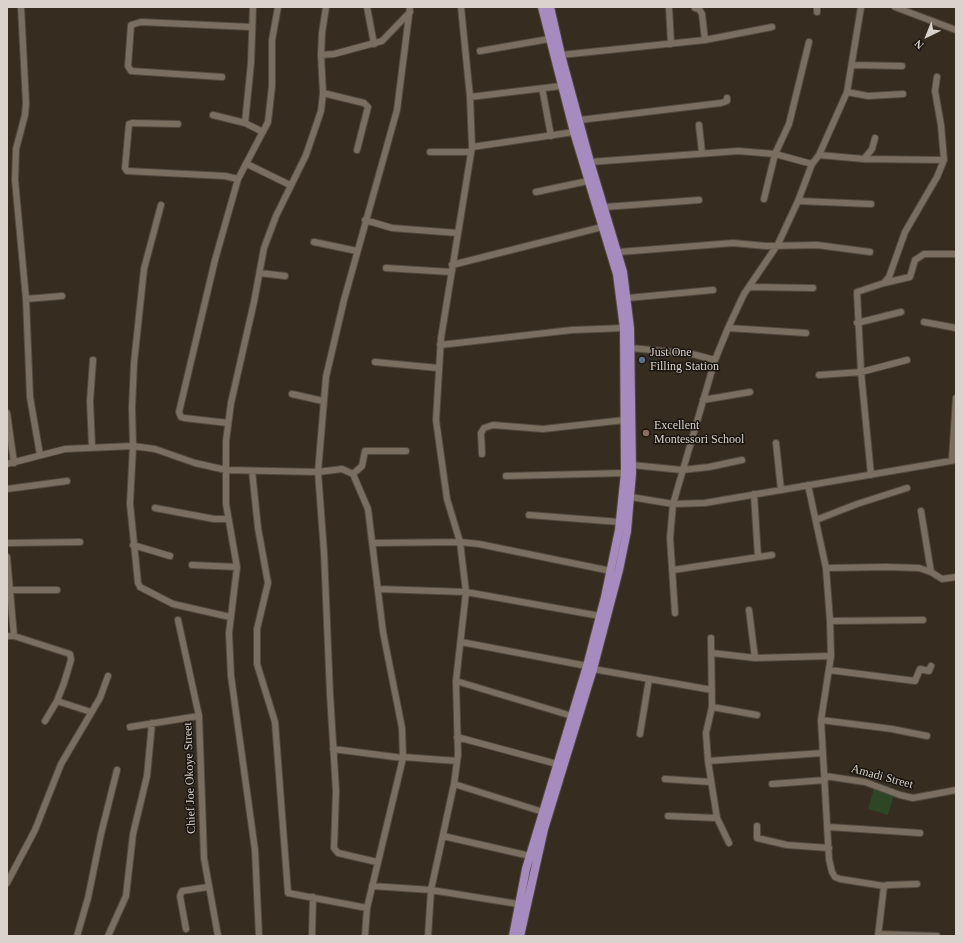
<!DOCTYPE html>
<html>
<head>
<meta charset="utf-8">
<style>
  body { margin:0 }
  #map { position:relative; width:963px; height:943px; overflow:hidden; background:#362c20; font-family:Georgia,serif }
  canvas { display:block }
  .frame { position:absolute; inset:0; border:8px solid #d9d3cb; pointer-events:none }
  .north { position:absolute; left:907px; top:16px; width:40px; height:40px; -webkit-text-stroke:3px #1a1510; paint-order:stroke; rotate:223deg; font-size:11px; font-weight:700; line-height:16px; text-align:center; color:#d9d3cb }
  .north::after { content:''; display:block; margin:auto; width:14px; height:18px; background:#d9d3cb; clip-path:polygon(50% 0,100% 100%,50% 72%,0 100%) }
</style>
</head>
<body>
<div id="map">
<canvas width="963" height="943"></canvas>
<div class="frame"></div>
<div class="north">N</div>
</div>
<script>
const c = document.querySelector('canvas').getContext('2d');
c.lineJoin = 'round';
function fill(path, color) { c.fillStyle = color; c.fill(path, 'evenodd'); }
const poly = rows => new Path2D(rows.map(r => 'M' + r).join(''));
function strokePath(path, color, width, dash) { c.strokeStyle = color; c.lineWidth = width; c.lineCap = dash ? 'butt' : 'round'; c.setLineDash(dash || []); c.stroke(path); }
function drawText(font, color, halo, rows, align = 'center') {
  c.font = font + ' Georgia,serif'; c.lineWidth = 3; c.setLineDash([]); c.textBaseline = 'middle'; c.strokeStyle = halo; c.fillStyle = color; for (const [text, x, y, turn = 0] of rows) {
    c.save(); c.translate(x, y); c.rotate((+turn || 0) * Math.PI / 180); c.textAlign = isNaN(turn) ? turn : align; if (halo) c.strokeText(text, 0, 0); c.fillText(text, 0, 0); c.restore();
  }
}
const green = poly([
  [874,788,894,794,888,815,868,809]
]);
const minor = poly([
  [21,7,26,103,25,115,16,149,15,180,26,299,30,397,40,455],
  [367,7,374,44],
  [669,7,671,44],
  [895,7,956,30],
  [695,8,699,9,702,14,705,40],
  [817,12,817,7],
  [480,51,549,39],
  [321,55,334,54,382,41,410,12],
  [561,55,705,40,772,27],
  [853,65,902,66],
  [222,77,131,71,128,66,131,25,141,22,251,27],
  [847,92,868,96,903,94],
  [323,93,364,103,368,107,357,150],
  [543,93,551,136],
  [470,97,561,86],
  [213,115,245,123,263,132],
  [580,120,721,103,727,101,727,98],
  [245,123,251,63,253,7],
  [178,124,132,123,129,124,125,168,127,171,225,176,238,179],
  [699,125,702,153],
  [472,147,574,132],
  [430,152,471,152],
  [819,155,864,159,944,160],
  [864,159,872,149,875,138],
  [590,162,738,151,775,154,812,164],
  [247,164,290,185],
  [536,192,588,181],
  [764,199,775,154,789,124,809,42],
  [798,201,871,204],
  [161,205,144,269,134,363,132,408,133,446,130,504,138,583,140,587,173,604,230,617],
  [605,207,699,200],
  [365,220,392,228,457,233],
  [314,242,357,251],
  [619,252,733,243,766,246,817,245,870,252],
  [452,265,602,227],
  [386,268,451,272],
  [260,273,285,276],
  [884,283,889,277,905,232,937,177,944,160,941,125,935,91,937,77],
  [749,287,813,288],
  [628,298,713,290],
  [26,299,62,296],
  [924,322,956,328],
  [857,323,901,312],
  [728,328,806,333],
  [440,345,572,330,624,328],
  [631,348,692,354,715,360],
  [375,362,438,368],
  [819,375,861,372,907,360],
  [292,394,323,401],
  [703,400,750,392],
  [7,413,14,463],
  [228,423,184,418,181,417,179,412,215,260,238,179,268,122,272,86,272,40,278,7],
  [776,443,781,490],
  [92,446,90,401,93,360],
  [482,454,481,433,484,428,493,425,543,429,625,420],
  [952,460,956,398],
  [7,464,65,449,133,446,155,449,195,463,226,470,318,472,342,469,353,474,368,509,383,632,402,728,403,758,367,908,365,936],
  [632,465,682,470,709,467,742,460],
  [252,471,258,528,268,583,257,629,257,664,275,722,288,893,367,908],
  [353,474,362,466,365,451,406,451],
  [871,475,861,372,857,292,884,283,910,277,915,260,924,254,956,254],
  [506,476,625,473],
  [808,485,826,568,830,621,831,656,821,720,829,859,832,872,835,877,840,879,884,886,888,885,917,884],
  [7,489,67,481],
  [754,494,758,557],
  [631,497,673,504,715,360,728,328,744,294,778,244,798,201,812,164,819,155,847,92,861,7],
  [155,508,214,519,228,519],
  [921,511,931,572],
  [529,515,620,522],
  [816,520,857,504,907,488],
  [7,543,80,542],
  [373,543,460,542,479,544,611,571],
  [133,545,170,556],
  [7,557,14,636],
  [192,565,237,567],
  [826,568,886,567,919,568,931,572,942,579,956,577],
  [673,570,772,555],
  [378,589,466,592,600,616],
  [11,590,57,590],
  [749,610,755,658],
  [675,613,670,538,673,504,705,503,956,460],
  [178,620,199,716,204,858,218,936],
  [830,621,923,620],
  [7,636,14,636,70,654,71,660,64,683,57,701,45,721],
  [711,638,712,707,706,733,708,761,717,818,729,843],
  [461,642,587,666],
  [712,653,755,658,831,656],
  [593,669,712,690],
  [829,670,915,681,920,669,929,671,931,666],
  [456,681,572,716],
  [57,701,91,712],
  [712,707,757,715],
  [821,720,892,729,927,736],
  [130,727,199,716],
  [640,734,649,679],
  [457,737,557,764],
  [333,749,403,758],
  [403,757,457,761],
  [708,761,823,753],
  [825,776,865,782,900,795,913,798,956,790],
  [665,779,711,782],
  [454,784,543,812],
  [772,784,825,780],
  [668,816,717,818],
  [757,826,757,838,787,845,829,848],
  [829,827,920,833],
  [443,836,530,856],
  [377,862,338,853,334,848,336,791,330,694,324,552,318,472,326,377,344,300,397,110,410,7],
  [7,883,35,830,61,764,100,698,108,676],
  [372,886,431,890,518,904],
  [186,929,180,896,182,891,208,887],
  [879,934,937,936],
  [77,936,88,898,101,834,117,770],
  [108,936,126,896,133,834,147,776,152,723],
  [259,936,255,850,231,676,229,633,237,567,226,504,226,441,231,403,254,302,264,248,276,216,306,155,321,111,323,93,321,55,322,33,326,7],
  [312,936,313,897],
  [428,936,431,890,454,784,458,755,456,681,466,592,460,542,447,499,436,420,441,338,472,147,470,97,461,7],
  [878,936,884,886]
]);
const major = poly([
  [513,936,526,869,587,666,605,597,619,530,625,473,624,328,617,274,574,132,542,7],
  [520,936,544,829,593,669,619,570,627,531,632,473,630,328,623,272,590,162,561,55,550,7]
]);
const markers = [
  [642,360,4,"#5c6f8a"],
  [646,433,4,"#8d6e63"]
];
const poiNames = [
  ["Just One",650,353],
  ["Filling Station",650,367],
  ["Excellent",654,426],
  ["Montessori School",654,440]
];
const streetNames = [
  ["Amadi Street",882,777,15],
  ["Chief Joe Okoye Street",190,778,-92]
];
fill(green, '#2d4625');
strokePath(minor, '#52493f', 8);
strokePath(major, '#52493f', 10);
strokePath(minor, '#7a6e60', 6);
strokePath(major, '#a68bbe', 8);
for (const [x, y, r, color] of markers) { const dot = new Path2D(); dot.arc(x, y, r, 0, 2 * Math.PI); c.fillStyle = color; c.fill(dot); strokePath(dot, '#1a1510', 1.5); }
drawText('12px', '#d9d3cb', '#1a1510', poiNames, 'left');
drawText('12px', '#d9d3cb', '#1a1510', streetNames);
</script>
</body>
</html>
